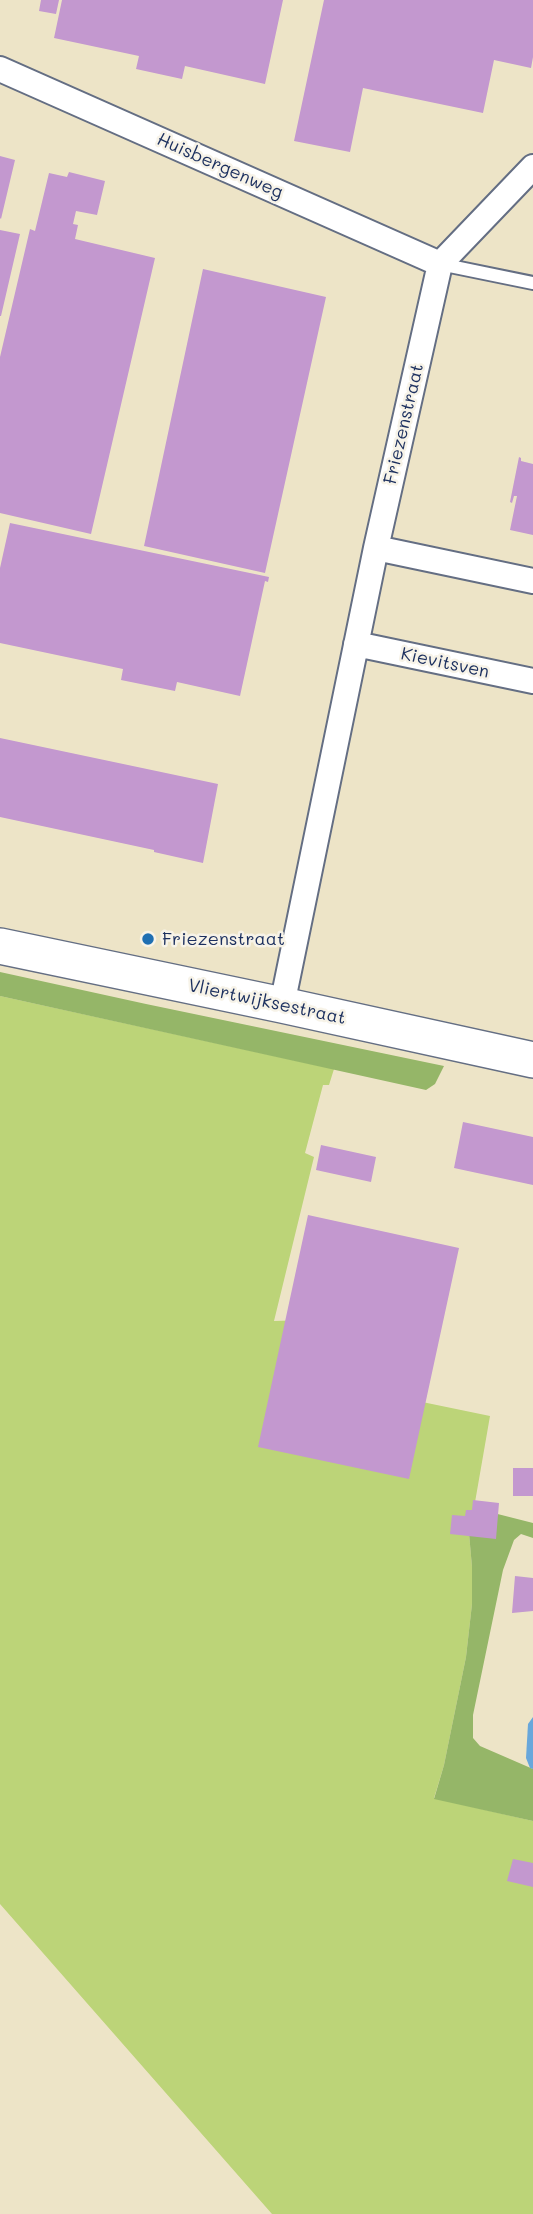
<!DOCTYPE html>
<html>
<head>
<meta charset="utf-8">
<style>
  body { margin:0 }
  canvas { display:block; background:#ede4c7 }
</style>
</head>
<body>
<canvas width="533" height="2214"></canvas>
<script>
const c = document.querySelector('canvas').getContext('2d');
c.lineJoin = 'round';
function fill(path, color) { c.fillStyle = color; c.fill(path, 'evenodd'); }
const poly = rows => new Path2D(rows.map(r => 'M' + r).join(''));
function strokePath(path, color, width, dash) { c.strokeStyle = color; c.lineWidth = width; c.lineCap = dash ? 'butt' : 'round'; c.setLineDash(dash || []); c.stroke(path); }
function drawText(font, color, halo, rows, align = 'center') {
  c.font = font + ' Mali,sans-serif'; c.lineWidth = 5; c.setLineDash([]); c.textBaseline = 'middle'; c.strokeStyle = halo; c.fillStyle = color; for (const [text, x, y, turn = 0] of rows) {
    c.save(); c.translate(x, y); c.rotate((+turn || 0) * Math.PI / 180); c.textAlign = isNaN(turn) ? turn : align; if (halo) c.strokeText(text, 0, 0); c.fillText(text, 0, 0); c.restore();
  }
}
const green = poly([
  [0,996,334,1069,329,1085,323,1085,305,1153,314,1157,274,1321,308,1320,340,1385,490,1416,474,1508,468,1522,472,1567,472,1604,466,1657,444,1765,434,1798,533,1821,533,2214,272,2214,0,1904]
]);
const forest = poly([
  [0,972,146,1004,444,1066,435,1084,426,1090,0,996],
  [474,1508,533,1523,533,1538,521,1534,514,1540,503,1570,473,1715,473,1738,480,1746,533,1769,533,1821,434,1799,444,1765,466,1657,472,1604,472,1567,468,1522]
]);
const water = poly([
  [533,1717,533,1769,530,1768,526,1758,528,1724]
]);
const building = poly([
  [41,0,59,0,56,14,39,11],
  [62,0,283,0,265,84,185,66,182,79,136,69,139,56,54,38],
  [324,0,533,0,533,57,531,68,494,60,483,113,363,88,350,152,294,141],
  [0,156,15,160,1,219,0,218],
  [69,172,105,181,97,215,76,211,73,224,78,225,75,239,155,258,91,534,0,513,0,357,30,229,35,231,49,173,67,177],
  [0,230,20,234,1,316,0,316],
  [203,269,326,297,265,573,144,546],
  [519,457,521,458,521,461,533,464,533,535,510,530,517,496,514,496,512,503,510,502],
  [10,523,269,577,268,582,265,581,240,696,177,682,175,691,121,680,123,669,0,643,0,568],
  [0,738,218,784,203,863,154,852,154,850,0,817],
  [463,1122,533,1137,533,1185,454,1168],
  [321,1145,376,1157,371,1182,316,1170],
  [308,1215,459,1248,409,1479,258,1447],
  [513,1468,533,1468,533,1496,513,1496],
  [473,1500,499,1503,496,1539,450,1534,452,1515,465,1516,466,1510,472,1510],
  [515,1576,533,1578,533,1611,512,1613],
  [513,1859,533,1863,533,1887,507,1881]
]);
const lane = poly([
  [440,264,533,283]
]);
const street = poly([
  [0,69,440,264],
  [376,548,533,581],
  [356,644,533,681],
  [282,1005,376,548,440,264,533,167]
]);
const secondary = poly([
  [0,946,282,1005,533,1060]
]);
const markers = [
  [148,939,7,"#1f6fb2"]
];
const streetNames = [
  ["Huisbergenweg",220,166,24],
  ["Friezenstraat",404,424,-77],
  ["Kievitsven",445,663,12],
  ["Vliertwijksestraat",267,1002,12]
];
const poiNames = [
  ["Friezenstraat",162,939]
];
fill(green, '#bcd478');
fill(forest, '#95b668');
fill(water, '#68a7db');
fill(building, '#c398cf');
strokePath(lane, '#646e83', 16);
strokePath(street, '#646e83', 28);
strokePath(secondary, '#646e83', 38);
strokePath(lane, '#fff', 12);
strokePath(street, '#fff', 24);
strokePath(secondary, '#fff', 35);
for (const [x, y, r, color] of markers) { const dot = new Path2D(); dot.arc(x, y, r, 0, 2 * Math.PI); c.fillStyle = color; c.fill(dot); strokePath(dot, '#f7f3e8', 2.5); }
drawText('18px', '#1b2f5e', '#f7f3e8', streetNames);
drawText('18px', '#1b2f5e', '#f7f3e8', poiNames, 'left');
</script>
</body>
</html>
